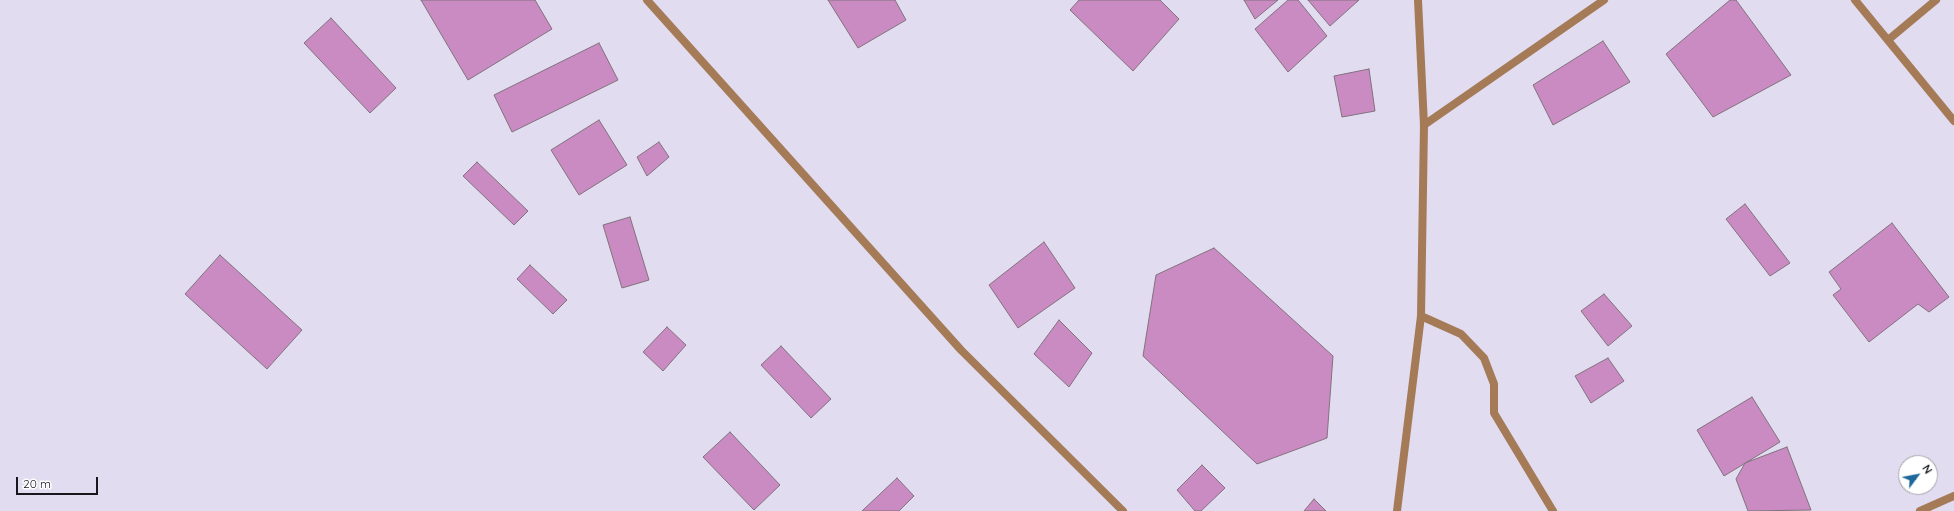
<!DOCTYPE html>
<html>
<head>
<meta charset="utf-8">
<style>
  body { margin:0 }
  #map { position:relative; width:1954px; height:511px; overflow:hidden; background:#e1dcef; font-family:Quicksand,sans-serif }
  canvas { display:block }
  .north { position:absolute; left:1898px; top:455px; width:40px; height:40px; box-sizing:border-box; background:#fff; border:1px solid #a3a2a5; border-radius:50%; rotate:58deg; font-size:11px; font-weight:700; line-height:16px; text-align:center; color:#18171d }
  .north::after { content:''; display:block; margin:auto; width:14px; height:18px; background:#1d679b; clip-path:polygon(50% 0,100% 100%,50% 72%,0 100%) }
  .scale { position:absolute; left:16px; top:477px; width:82px; height:18px; box-sizing:border-box; border:2px solid #18171d; border-top:0; padding-left:5px; font-size:12px; line-height:14px; white-space:nowrap; color:#18171d; -webkit-text-stroke:3px #fff; paint-order:stroke }
</style>
</head>
<body>
<div id="map">
<canvas width="1954" height="511"></canvas>
<div class="north">N</div>
<div class="scale">20 m</div>
</div>
<script>
const c = document.querySelector('canvas').getContext('2d');
c.lineJoin = 'round';
function fill(path, color) { c.fillStyle = color; c.fill(path, 'evenodd'); }
const poly = rows => new Path2D(rows.map(r => 'M' + r).join(''));
function strokePath(path, color, width, dash) { c.strokeStyle = color; c.lineWidth = width; c.lineCap = dash ? 'butt' : 'round'; c.setLineDash(dash || []); c.stroke(path); }
const building = poly([
  [421,0,535,0,552,29,468,80,421,0],
  [828,0,895,0,906,20,858,48,828,0],
  [1079,0,1160,0,1179,19,1133,71,1070,10,1079,0],
  [1244,0,1278,0,1255,19,1244,0],
  [1288,0,1298,0,1327,36,1288,72,1255,29,1288,0],
  [1308,0,1359,0,1330,26,1308,0],
  [1730,0,1736,0,1791,75,1713,117,1666,54,1730,0],
  [331,18,396,88,370,113,304,43,331,18],
  [1603,41,1630,82,1553,125,1533,85,1603,41],
  [599,43,618,80,512,132,494,95,599,43],
  [1369,69,1375,111,1342,117,1334,76,1369,69],
  [599,120,627,165,579,195,551,150,599,120],
  [659,142,669,157,647,176,637,157,659,142],
  [477,162,528,211,514,225,463,176,477,162],
  [1745,204,1790,263,1770,276,1726,219,1745,204],
  [630,217,649,280,622,288,603,225,630,217],
  [1892,223,1949,297,1929,312,1918,304,1869,342,1833,295,1841,289,1829,272,1892,223],
  [1044,242,1075,288,1018,328,989,285,1044,242],
  [1214,248,1333,356,1327,438,1257,464,1143,356,1156,275,1214,248],
  [220,255,302,330,267,369,185,294,220,255],
  [530,265,567,300,553,314,517,279,530,265],
  [1604,294,1632,326,1608,346,1581,311,1604,294],
  [1059,320,1092,353,1069,387,1034,354,1059,320],
  [667,327,686,345,663,371,643,352,667,327],
  [781,346,831,399,811,418,761,365,781,346],
  [1608,358,1624,381,1591,403,1575,376,1608,358],
  [1752,397,1780,442,1724,476,1697,430,1752,397],
  [730,432,780,485,754,510,703,457,730,432],
  [1787,447,1811,510,1748,511,1736,479,1745,463,1787,447],
  [1202,465,1225,488,1201,511,1195,511,1177,490,1202,465],
  [897,478,914,496,899,511,862,511,897,478],
  [1314,499,1326,511,1304,511,1314,499]
]);
const lane = poly([
  [1888,40,1936,0]
]);
const street = poly([
  [647,0,961,350,1123,511],
  [1855,0,1954,121],
  [1424,125,1604,0],
  [1421,316,1461,334,1484,358,1494,384,1494,413,1553,511],
  [1397,511,1421,316,1424,125,1418,0],
  [1920,511,1954,496]
]);
fill(building, '#c98bc1');
strokePath(building, '#81727e', 1);
strokePath(lane, '#a57a57', 8);
strokePath(street, '#a57a57', 8);
</script>
</body>
</html>
